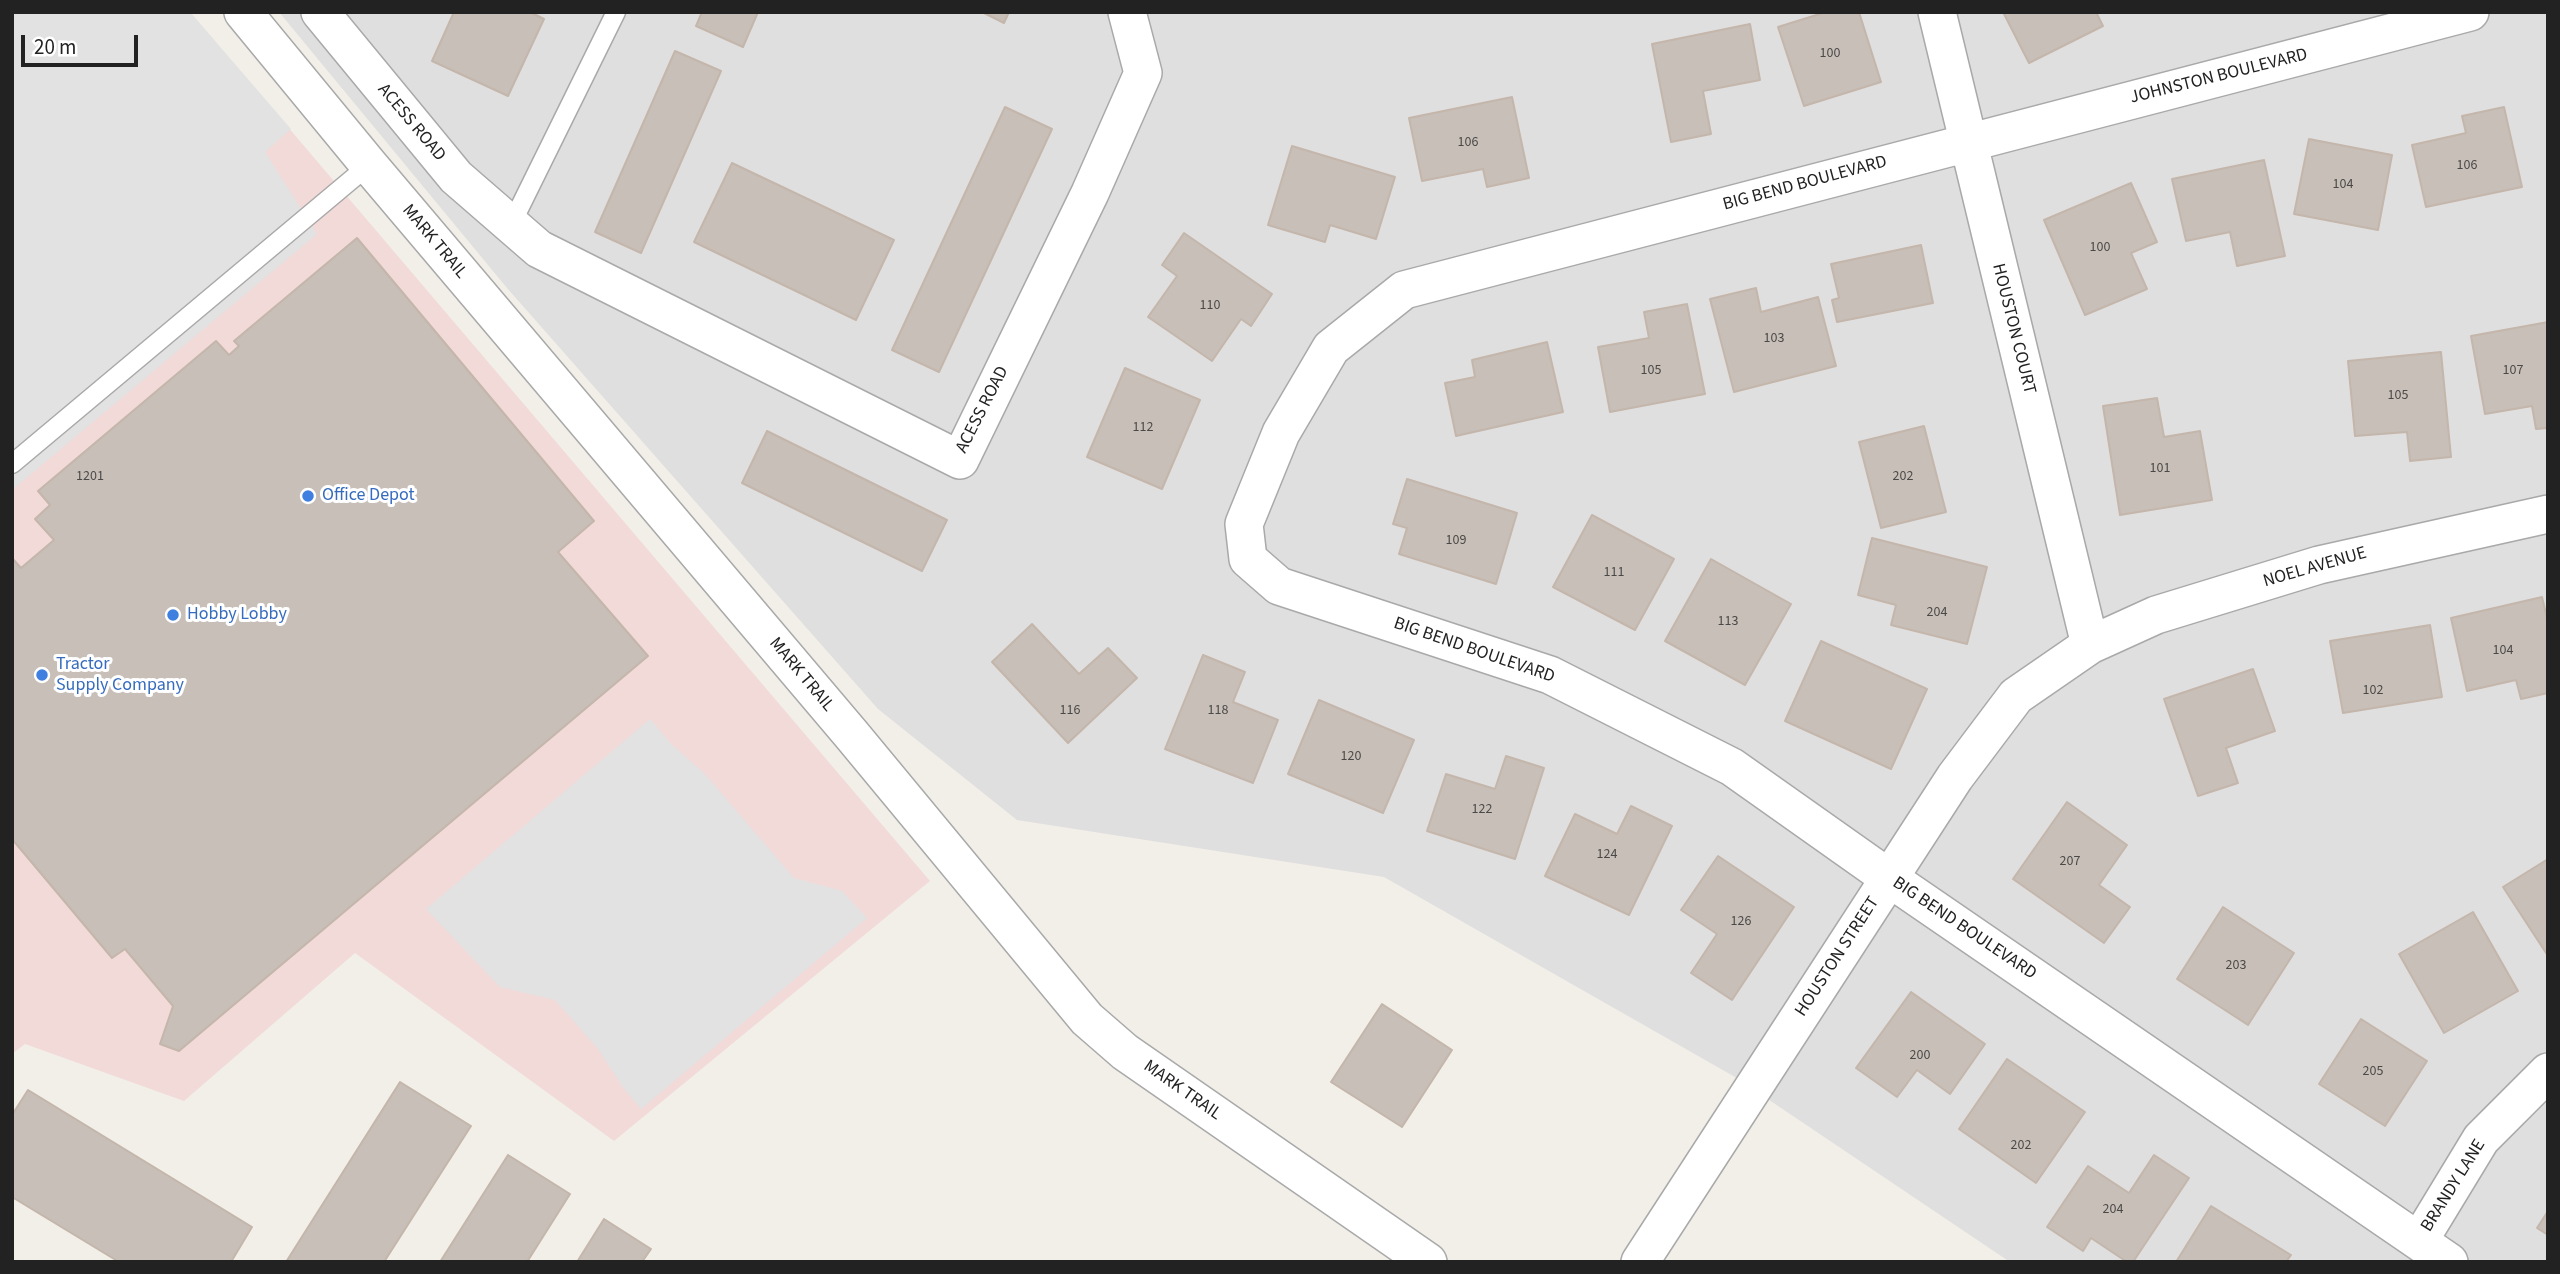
<!DOCTYPE html>
<html>
<head>
<meta charset="utf-8">
<style>
  body { margin:0 }
  #map { position:relative; width:2560px; height:1274px; overflow:hidden; background:#f2efe9; font-family:"Source Sans 3",sans-serif }
  canvas { display:block }
  .frame { position:absolute; inset:0; border:14px solid #222; pointer-events:none }
  .scale { position:absolute; left:21px; top:35px; width:117px; height:32px; box-sizing:border-box; border:4px solid #222; border-top:0; padding-left:9px; font-size:21px; line-height:24px; white-space:nowrap; color:#222; -webkit-text-stroke:5px #fff; paint-order:stroke }
</style>
</head>
<body>
<div id="map">
<canvas width="2560" height="1274"></canvas>
<div class="frame"></div>
<div class="scale">20 m</div>
</div>
<script>
const c = document.querySelector('canvas').getContext('2d');
c.lineJoin = 'round';
function fill(path, color) { c.fillStyle = color; c.fill(path, 'evenodd'); }
const poly = rows => new Path2D(rows.map(r => 'M' + r).join(''));
function strokePath(path, color, width, dash) { c.strokeStyle = color; c.lineWidth = width; c.lineCap = dash ? 'butt' : 'round'; c.setLineDash(dash || []); c.stroke(path); }
function drawText(font, color, halo, rows, align = 'center') {
  c.font = font + ' "Source Sans 3",sans-serif'; c.lineWidth = 6; c.setLineDash([]); c.textBaseline = 'middle'; c.strokeStyle = halo; c.fillStyle = color; for (const [text, x, y, turn = 0] of rows) {
    c.save(); c.translate(x, y); c.rotate((+turn || 0) * Math.PI / 180); c.textAlign = isNaN(turn) ? turn : align; if (halo) c.strokeText(text, 0, 0); c.fillText(text, 0, 0); c.restore();
  }
}
const residential = poly([
  [279,12,2548,12,2548,1262,2010,1262,1735,1077,1384,877,1017,820,878,709,507,288]
]);
const commercial = poly([
  [12,12,190,12,930,881,614,1141,355,953,184,1101,25,1044,12,1054]
]);
const parking = poly([
  [12,12,190,12,291,129,265,152,317,234,12,490],
  [650,719,671,744,704,773,794,878,842,891,867,918,641,1109,622,1086,598,1049,555,1000,500,987,426,909]
]);
const building = poly([
  [454,12,530,12,544,19,508,96,432,61,454,12],
  [702,12,758,12,743,47,696,26,702,12],
  [982,12,1009,12,1004,23,982,12],
  [1826,12,1859,12,1881,82,1804,106,1778,27,1826,12],
  [2003,12,2096,12,2103,26,2029,63,2003,12],
  [1750,24,1760,80,1703,91,1711,134,1671,142,1652,44,1750,24],
  [675,51,721,71,641,253,595,232,675,51],
  [1512,97,1529,178,1487,187,1483,169,1422,181,1409,118,1512,97],
  [1005,107,1052,129,939,372,892,350,1005,107],
  [2504,107,2522,187,2426,207,2412,145,2466,133,2462,116,2504,107],
  [2309,139,2392,155,2378,230,2294,214,2309,139],
  [1292,146,1395,177,1376,239,1330,225,1325,242,1268,225,1292,146],
  [2264,160,2285,256,2237,266,2230,232,2186,241,2172,179,2264,160],
  [732,163,894,240,856,320,694,242,732,163],
  [2131,183,2157,242,2131,253,2147,289,2085,315,2044,220,2131,183],
  [1184,233,1272,294,1251,326,1241,319,1212,361,1148,317,1177,276,1162,265,1184,233],
  [357,238,594,521,558,552,648,656,179,1051,160,1044,173,1006,125,949,112,958,12,839,12,558,21,568,54,540,35,519,50,505,38,491,216,341,229,355,239,346,234,341,357,238],
  [1921,245,1933,303,1837,322,1832,300,1839,298,1831,264,1921,245],
  [1756,288,1761,312,1818,297,1836,366,1734,392,1710,299,1756,288],
  [1687,304,1705,394,1610,412,1598,347,1649,338,1644,312,1687,304],
  [2548,322,2548,428,2536,429,2532,406,2485,414,2471,336,2548,322],
  [1547,342,1563,412,1456,436,1445,383,1475,377,1472,360,1547,342],
  [2441,352,2451,457,2410,461,2407,432,2355,436,2348,361,2441,352],
  [1125,368,1200,400,1162,489,1087,457,1125,368],
  [2157,398,2164,437,2200,431,2212,500,2120,515,2103,406,2157,398],
  [1924,426,1946,512,1881,528,1859,442,1924,426],
  [767,431,947,520,922,571,742,483,767,431],
  [1407,479,1517,513,1496,584,1399,554,1407,528,1393,524,1407,479],
  [1592,515,1674,559,1635,630,1553,587,1592,515],
  [1872,538,1987,567,1967,644,1891,625,1896,605,1858,595,1872,538],
  [1711,559,1791,604,1745,685,1665,641,1711,559],
  [2542,597,2548,622,2548,693,2521,699,2516,680,2467,691,2451,618,2542,597],
  [1032,624,1079,674,1108,648,1137,678,1068,743,992,662,1032,624],
  [2430,625,2442,697,2343,713,2330,641,2430,625],
  [1821,641,1927,689,1891,769,1785,721,1821,641],
  [1203,655,1245,672,1233,702,1278,720,1253,783,1165,749,1203,655],
  [2253,669,2275,731,2226,748,2238,783,2198,796,2164,699,2253,669],
  [1319,700,1414,740,1383,813,1288,774,1319,700],
  [1506,756,1544,768,1515,859,1427,831,1446,774,1495,789,1506,756],
  [2067,802,2127,845,2099,885,2130,907,2104,943,2013,879,2067,802],
  [1631,806,1672,826,1629,915,1545,876,1575,814,1617,834,1631,806],
  [1718,856,1794,907,1732,1000,1691,973,1717,934,1681,910,1718,856],
  [2548,859,2548,956,2503,887,2548,859],
  [2223,907,2294,953,2248,1025,2177,979,2223,907],
  [2473,912,2518,991,2444,1033,2399,954,2473,912],
  [1911,992,1985,1044,1950,1094,1917,1070,1897,1097,1856,1068,1911,992],
  [1382,1004,1452,1050,1402,1127,1331,1082,1382,1004],
  [2361,1019,2427,1061,2385,1126,2319,1084,2361,1019],
  [2007,1059,2085,1112,2036,1183,1959,1129,2007,1059],
  [400,1082,471,1126,384,1262,286,1262,400,1082],
  [28,1090,252,1227,231,1262,119,1262,12,1197,12,1115,28,1090],
  [508,1155,570,1194,527,1262,440,1262,508,1155],
  [2154,1155,2189,1178,2133,1262,2127,1262,2091,1238,2083,1251,2047,1227,2088,1166,2129,1193,2154,1155],
  [2211,1206,2291,1255,2286,1262,2176,1262,2211,1206],
  [2548,1211,2548,1235,2537,1228,2548,1211],
  [604,1219,651,1249,642,1262,577,1262,604,1219]
]);
const lane = poly([
  [511,225,616,12],
  [12,464,369,165]
]);
const street = poly([
  [243,12,369,165,851,734,1087,1019,1125,1052,1428,1262],
  [320,12,456,177,539,249,960,460,1090,193,1143,73,1127,12],
  [1937,12,2090,645],
  [2419,1241,2481,1139,2548,1072],
  [1640,1262,1955,777,2016,696,2090,645,2156,615,2319,565,2548,514],
  [2449,1262,1889,878,1732,767,1550,675,1279,586,1248,559,1244,524,1281,433,1331,348,1404,290,2470,12]
]);
const markers = [
  [308,496,7,"#3f7fe0"],
  [173,615,7,"#3f7fe0"],
  [42,675,7,"#3f7fe0"]
];
const numberNames = [
  ["100",1830,54],
  ["106",1468,143],
  ["106",2467,166],
  ["104",2343,185],
  ["100",2100,248],
  ["110",1210,306],
  ["103",1774,339],
  ["105",1651,371],
  ["107",2513,371],
  ["105",2398,396],
  ["112",1143,428],
  ["101",2160,469],
  ["1201",90,477],
  ["202",1903,477],
  ["109",1456,541],
  ["111",1614,573],
  ["204",1937,613],
  ["113",1728,622],
  ["104",2503,651],
  ["102",2373,691],
  ["116",1070,711],
  ["118",1218,711],
  ["120",1351,757],
  ["122",1482,810],
  ["124",1607,855],
  ["207",2070,862],
  ["126",1741,922],
  ["203",2236,966],
  ["200",1920,1056],
  ["205",2373,1072],
  ["202",2021,1146],
  ["204",2113,1210]
];
const streetNames = [
  ["JOHNSTON BOULEVARD",2219,77,-14],
  ["ACESS ROAD",411,123,50],
  ["BIG BEND BOULEVARD",1805,184,-15],
  ["MARK TRAIL",434,242,50],
  ["HOUSTON COURT",2013,329,76],
  ["ACESS ROAD",983,410,-63],
  ["NOEL AVENUE",2315,568,-16],
  ["BIG BEND BOULEVARD",1474,651,19],
  ["MARK TRAIL",801,675,50],
  ["BIG BEND BOULEVARD",1964,929,34],
  ["HOUSTON STREET",1838,957,-57],
  ["MARK TRAIL",1182,1091,35],
  ["BRANDY LANE",2454,1186,-58]
];
const shopNames = [
  ["Office Depot",322,496],
  ["Hobby Lobby",187,615],
  ["Tractor",56,665],
  ["Supply Company",56,686]
];
fill(residential, '#e0dfdf');
fill(commercial, '#f2dad9');
fill(parking, '#e2e2e2');
fill(building, '#c7bfb8');
strokePath(building, '#c4b6ab', 2);
strokePath(lane, '#a9a9a9', 21);
strokePath(street, '#a9a9a9', 40);
strokePath(lane, '#fff', 18);
strokePath(street, '#fff', 37);
for (const [x, y, r, color] of markers) { const dot = new Path2D(); dot.arc(x, y, r, 0, 2 * Math.PI); c.fillStyle = color; c.fill(dot); strokePath(dot, '#fff', 2.5); }
drawText('14px', '#4b4948', null, numberNames);
drawText('18px', '#222', '#fff', streetNames);
drawText('18px', '#366cbe', '#fff', shopNames, 'left');
</script>
</body>
</html>
